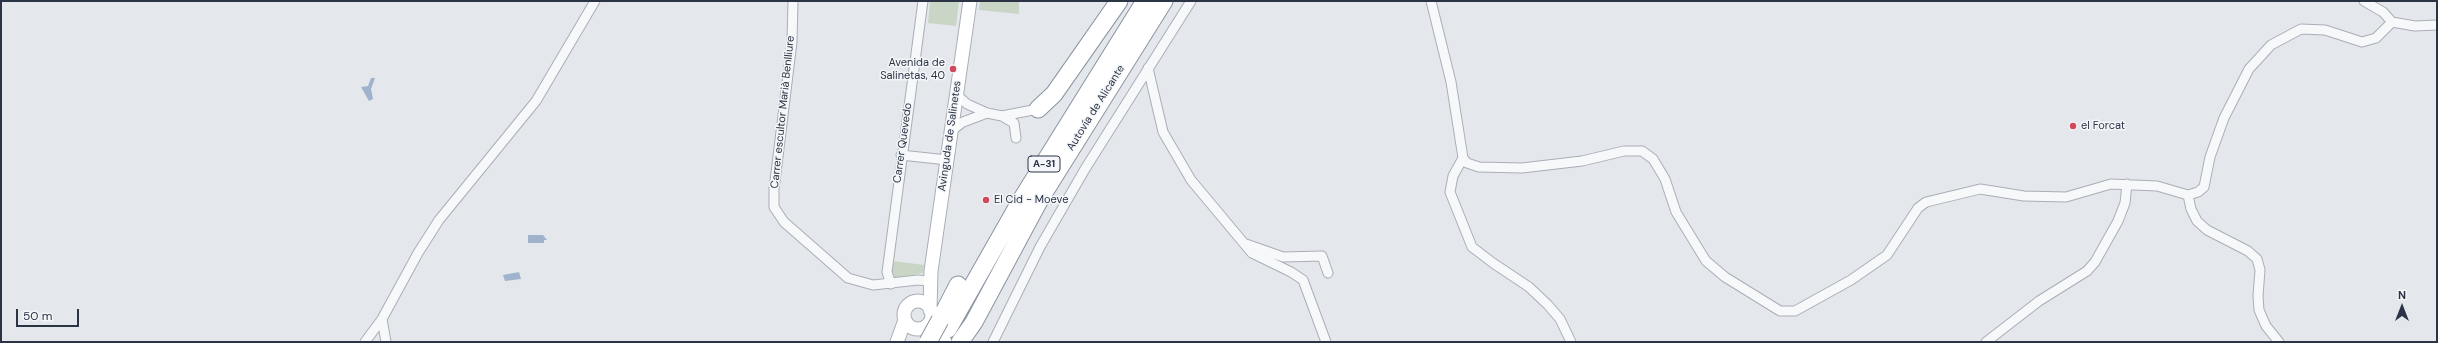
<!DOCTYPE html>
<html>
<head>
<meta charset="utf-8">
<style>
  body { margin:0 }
  #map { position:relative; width:2438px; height:343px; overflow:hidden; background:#e4e7ec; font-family:"DM Sans",sans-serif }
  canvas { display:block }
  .frame { position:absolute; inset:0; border:2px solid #2b3445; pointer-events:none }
  .north { position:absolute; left:2382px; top:287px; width:40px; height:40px; -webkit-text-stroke:3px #f4f6f9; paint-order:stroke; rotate:0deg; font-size:11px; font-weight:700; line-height:16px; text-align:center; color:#2b3445 }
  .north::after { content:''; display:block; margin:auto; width:14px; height:18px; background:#2b3445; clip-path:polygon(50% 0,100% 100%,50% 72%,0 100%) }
  .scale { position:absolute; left:16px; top:309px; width:63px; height:18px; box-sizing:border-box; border:2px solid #2b3445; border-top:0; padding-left:5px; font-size:12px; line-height:14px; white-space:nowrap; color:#2b3445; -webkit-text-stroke:3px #f4f6f9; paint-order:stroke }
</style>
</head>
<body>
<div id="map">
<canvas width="2438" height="343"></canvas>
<div class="frame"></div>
<div class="north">N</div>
<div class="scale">50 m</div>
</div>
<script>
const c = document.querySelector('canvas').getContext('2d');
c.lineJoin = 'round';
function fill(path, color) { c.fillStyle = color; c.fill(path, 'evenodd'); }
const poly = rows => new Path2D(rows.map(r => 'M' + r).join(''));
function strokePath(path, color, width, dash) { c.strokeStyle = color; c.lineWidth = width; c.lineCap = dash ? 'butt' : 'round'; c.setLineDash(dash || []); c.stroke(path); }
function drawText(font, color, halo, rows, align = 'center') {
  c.font = font + ' "DM Sans",sans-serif'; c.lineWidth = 3; c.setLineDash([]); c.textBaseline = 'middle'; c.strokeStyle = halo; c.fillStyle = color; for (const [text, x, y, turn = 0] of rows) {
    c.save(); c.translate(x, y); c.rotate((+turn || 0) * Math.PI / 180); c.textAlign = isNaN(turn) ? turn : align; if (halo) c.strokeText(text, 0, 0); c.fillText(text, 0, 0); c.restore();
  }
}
const green = poly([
  [930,1,959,1,956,26,928,23],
  [980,1,1019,1,1019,14,979,10],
  [893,261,924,265,923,273,895,278,891,274]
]);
const water = poly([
  [371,78,375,78,371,89,373,99,369,101,361,87,368,86],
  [528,235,543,235,547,240,544,240,544,243,528,243],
  [519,272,521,279,505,281,503,275]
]);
const street = poly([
  [793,1,792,42,774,189,774,207,784,222,848,278,873,285,918,280,928,281],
  [1431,1,1451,82,1463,158,1467,163,1479,167,1522,168,1582,161,1624,151,1642,151,1653,159,1665,179,1676,212,1706,261,1725,277,1780,311,1795,311,1851,280,1887,255,1918,208,1926,202,1980,189,2024,196,2066,197,2111,184,2157,186,2188,195,2198,192,2204,187,2210,157,2224,118,2249,69,2271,45,2301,29,2325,30,2362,42,2376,38,2392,22],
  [2364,1,2383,12,2392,22,2415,26,2437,25],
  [1148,68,1163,132,1191,180,1252,253,1291,272,1303,280,1326,342],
  [956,94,967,104,987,113,1002,116,1038,109],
  [1002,116,1014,123,1016,138],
  [951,131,963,122,987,113],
  [901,155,947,160],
  [1463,158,1453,176,1450,192,1472,247,1493,263,1529,287,1548,305,1560,319,1571,342],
  [2188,195,2191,209,2197,221,2207,230,2248,251,2257,259,2260,270,2258,296,2259,310,2266,326,2279,342],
  [1246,244,1283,257,1322,256,1328,273],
  [891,284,887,272,923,1],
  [382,319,386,342],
  [365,342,382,319,418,253,439,220,536,101,595,1],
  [993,342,1040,247,1085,169,1191,1],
  [1986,342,2039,301,2087,271,2095,262,2118,221,2125,203,2127,184]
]);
const secondary = poly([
  '904 315a14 14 0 1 1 28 0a14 14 0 1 1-28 0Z',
  [930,310,931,271,970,1],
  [934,320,945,342],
  [897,342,905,320]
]);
const highway = poly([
  [1038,109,1054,94,1119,1],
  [940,320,958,285],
  [948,329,1023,197,1145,1],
  [960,342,974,322,1040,199,1164,1]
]);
const highwayBridge = poly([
  [928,342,940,320]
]);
const markers = [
  [953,69,4,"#d1495b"],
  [2073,126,4,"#d1495b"],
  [986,200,4,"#d1495b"]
];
const shields = [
  [1044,164,32]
];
const shieldNames = [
  ["A-31",1044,164]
];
const poiNames = [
  ["Avenida de",945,63,"right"],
  ["Salinetas, 40",945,76,"right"],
  ["el Forcat",2081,126],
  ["El Cid - Moeve",994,200]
];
const streetNames = [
  ["Autovía de Alicante",1096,108,-58],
  ["Carrer escultor Marià Benlliure",783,112,-84],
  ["Avinguda de Salinetes",950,136,-82],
  ["Carrer Quevedo",903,143,-82]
];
fill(green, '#c9d6c5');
fill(water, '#9fb4cc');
strokePath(street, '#a9aeb7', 11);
strokePath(secondary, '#a9aeb7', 15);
strokePath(highway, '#8b94a3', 19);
strokePath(street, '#f7f8fa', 9);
strokePath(secondary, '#fff', 13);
strokePath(highway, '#fff', 17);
strokePath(highwayBridge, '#8b94a3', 19, []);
strokePath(highwayBridge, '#fff', 17);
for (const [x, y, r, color] of markers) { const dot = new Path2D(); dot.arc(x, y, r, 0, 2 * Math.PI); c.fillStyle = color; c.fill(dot); strokePath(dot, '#f4f6f9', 1.5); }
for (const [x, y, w] of shields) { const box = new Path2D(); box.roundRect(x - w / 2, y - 8, w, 16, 3); c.fillStyle = '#f4f6f9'; c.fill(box); strokePath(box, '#2b3445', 1); }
drawText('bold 10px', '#2b3445', null, shieldNames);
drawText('11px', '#2b3445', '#f4f6f9', poiNames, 'left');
drawText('11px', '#2b3445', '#f4f6f9', streetNames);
</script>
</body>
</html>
